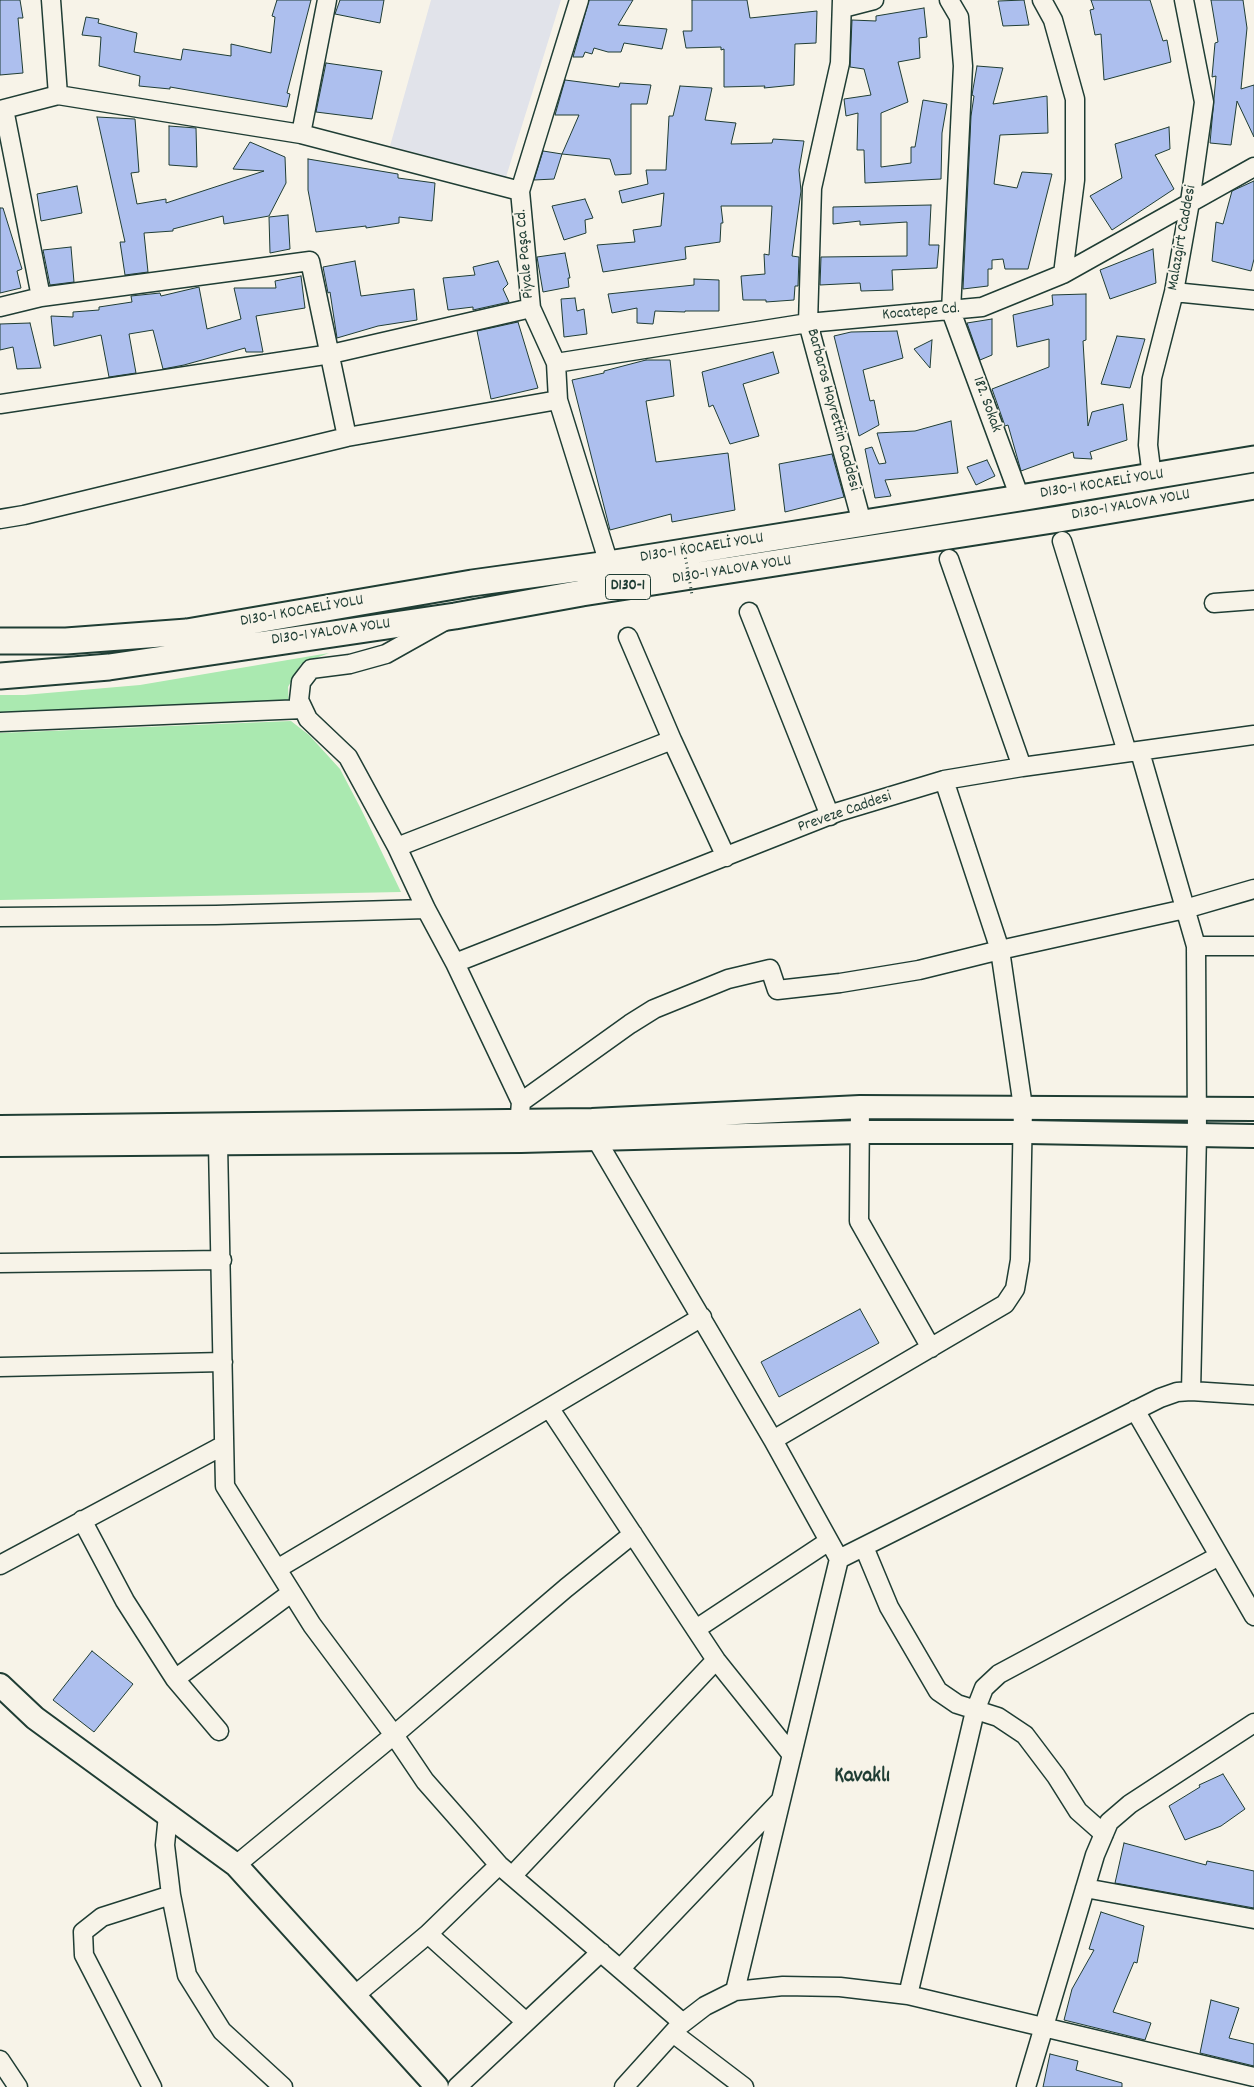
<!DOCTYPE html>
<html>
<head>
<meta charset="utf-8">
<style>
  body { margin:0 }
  canvas { display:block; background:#f7f3e8 }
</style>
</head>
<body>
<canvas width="1254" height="2087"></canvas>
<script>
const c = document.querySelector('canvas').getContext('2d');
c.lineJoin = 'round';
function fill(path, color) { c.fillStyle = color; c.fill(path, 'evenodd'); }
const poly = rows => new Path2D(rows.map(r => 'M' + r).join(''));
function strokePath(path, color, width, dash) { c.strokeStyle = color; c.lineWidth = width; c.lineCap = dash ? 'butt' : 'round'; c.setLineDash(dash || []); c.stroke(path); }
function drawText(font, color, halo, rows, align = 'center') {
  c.font = font + ' Dekko,sans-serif'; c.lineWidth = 4; c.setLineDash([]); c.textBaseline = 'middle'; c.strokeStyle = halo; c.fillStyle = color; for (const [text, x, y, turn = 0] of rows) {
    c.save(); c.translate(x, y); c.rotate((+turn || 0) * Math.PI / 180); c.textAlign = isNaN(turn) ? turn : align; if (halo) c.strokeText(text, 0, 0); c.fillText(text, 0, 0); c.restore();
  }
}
const built = poly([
  [431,0,561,0,506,177,390,146]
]);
const green = poly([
  [329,653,301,664,288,687,289,706,0,715,0,695,24,695,140,685],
  [291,721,309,735,340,769,361,809,401,892,0,900,0,733]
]);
const building = poly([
  [0,0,20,0,23,18,18,18,23,73,0,75,0,0],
  [277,0,311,0,287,93,290,94,287,107,170,87,170,89,139,86,140,76,99,66,101,37,82,35,86,17,99,19,98,23,137,33,134,52,181,60,183,49,231,56,231,44,271,53,275,17,272,16,277,0],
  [340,0,384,0,380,23,335,14,340,0],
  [589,0,633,0,618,25,667,29,662,49,624,43,621,52,608,52,594,48,592,54,585,52,583,57,573,57,589,0],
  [692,0,747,0,750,18,817,11,816,43,795,44,794,85,764,88,765,86,724,87,724,49,721,50,721,47,686,48,683,31,692,31,692,0],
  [1024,0,1029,25,1003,26,998,1,1024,0],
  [1091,0,1150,0,1163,41,1167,40,1171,62,1104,80,1101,34,1095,35,1090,10,1094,9,1091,0],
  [1211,0,1243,0,1247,28,1241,89,1254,85,1254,137,1237,101,1231,145,1210,143,1216,76,1212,77,1215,43,1218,42,1211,0],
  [924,8,927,37,919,38,920,58,898,62,908,102,881,113,881,167,911,163,911,147,915,147,923,100,947,104,942,133,941,179,865,183,864,150,857,150,858,113,846,116,844,99,871,95,864,69,850,67,852,20,876,21,876,16,924,8],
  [326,63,382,71,372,119,316,112,326,63],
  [977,66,1003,68,993,104,1047,96,1048,133,1000,135,994,184,1017,188,1022,172,1052,174,1028,269,1005,269,1003,259,992,260,992,269,988,269,988,286,963,289,971,116,974,96,972,95,977,66],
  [565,80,619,87,620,83,651,85,647,104,631,104,631,174,615,175,610,159,562,154,579,115,555,115,565,80],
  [680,86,712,88,705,120,736,123,731,144,772,143,773,139,804,141,799,170,801,191,792,256,799,257,798,286,795,286,794,300,766,302,766,300,743,300,741,276,765,274,764,254,769,255,772,206,721,206,723,223,721,223,720,242,685,247,686,259,603,272,597,245,635,242,633,230,661,226,664,193,622,203,619,191,648,184,646,170,666,170,669,116,673,116,680,86],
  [97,117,135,119,139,172,131,173,137,204,166,199,166,203,264,171,233,169,250,142,285,157,286,183,269,216,224,224,223,216,173,229,173,231,144,233,148,272,125,275,120,242,125,242,97,117],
  [169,126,196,128,197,167,169,165,169,126],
  [1169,127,1170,149,1155,155,1174,189,1112,230,1090,196,1122,178,1115,144,1169,127],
  [543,151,562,154,554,179,534,180,543,151],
  [308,159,398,174,398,178,435,183,432,221,399,217,399,223,366,228,366,226,316,232,308,190,308,159],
  [1254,181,1254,259,1251,271,1212,261,1216,222,1223,224,1232,191,1254,181],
  [77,186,82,213,41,221,37,194,77,186],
  [585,199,593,218,585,220,586,233,564,240,552,206,585,199],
  [931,205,929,245,939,245,937,268,892,270,893,290,861,291,860,283,820,285,821,257,907,256,907,222,860,225,860,221,833,224,833,207,931,205],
  [0,208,3,208,22,269,17,271,21,288,0,293,0,208],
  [288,215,290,249,270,253,269,217,288,215],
  [71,247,74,282,50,285,43,250,71,247],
  [1153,249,1156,283,1110,299,1100,270,1153,249],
  [565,253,570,278,568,278,569,287,543,292,537,257,565,253],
  [355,261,361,296,414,289,417,320,378,326,337,338,330,292,328,293,323,267,355,261],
  [498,261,508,284,503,289,509,302,473,310,473,307,448,310,443,278,475,275,473,267,498,261],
  [301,276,305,308,256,316,263,352,246,352,245,348,184,365,163,369,153,330,129,334,136,373,109,377,101,335,54,346,51,316,73,317,73,312,99,310,99,307,132,302,131,296,160,293,161,296,199,287,207,329,241,319,234,288,276,288,275,281,301,276],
  [694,279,719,280,719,311,685,311,685,312,655,311,653,324,637,323,637,308,612,313,608,294,694,285,694,279],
  [1086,294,1086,340,1083,341,1088,426,1092,412,1123,404,1127,440,1090,452,1092,459,1074,458,1073,452,1021,471,1008,425,1005,426,992,389,1049,367,1049,339,1017,347,1013,315,1053,305,1052,295,1086,294],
  [575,298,577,311,584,309,587,334,564,337,561,299,575,298],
  [992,319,992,355,980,360,967,323,992,319],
  [518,322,538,388,491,399,477,331,518,322],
  [30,323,41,368,17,369,13,347,0,350,0,324,30,323],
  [897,331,903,358,863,370,870,401,874,400,879,425,859,436,834,336,851,332,897,331],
  [1117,336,1145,339,1130,388,1101,384,1117,336],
  [932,340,930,368,914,349,932,340],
  [773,352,779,373,743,384,759,436,730,444,713,405,709,407,702,372,773,352],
  [646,360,670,360,674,396,646,401,656,462,728,453,735,510,672,522,671,514,610,530,572,380,604,373,604,371,646,360],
  [951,421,958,473,885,480,891,496,875,498,865,449,872,447,879,464,886,463,877,433,915,431,951,421],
  [832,454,844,497,785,512,779,464,832,454],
  [987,460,995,476,976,485,967,467,987,460],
  [860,1309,879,1343,779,1397,761,1362,860,1309],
  [92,1651,133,1684,94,1732,53,1700,92,1651],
  [1223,1774,1245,1809,1221,1826,1185,1840,1169,1806,1200,1787,1199,1785,1223,1774],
  [1124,1843,1206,1865,1207,1861,1254,1871,1254,1908,1115,1883,1124,1843],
  [1101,1912,1144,1926,1137,1963,1134,1962,1113,2012,1151,2023,1145,2040,1064,2020,1072,1989,1094,1950,1089,1949,1101,1912],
  [1211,2000,1239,2008,1229,2038,1254,2044,1254,2066,1200,2053,1211,2000],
  [1050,2054,1078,2061,1076,2070,1122,2083,1122,2087,1043,2087,1050,2054]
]);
const minor = poly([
  [51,0,58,95],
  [579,0,520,191,531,308,556,363,558,400,609,564],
  [842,0,840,63,812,188,808,323,862,523],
  [949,0,959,17,963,66,951,311,1020,498],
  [1042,0,1053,20,1075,99,1075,180,1063,274],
  [843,8,874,0],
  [4,109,41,297],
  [0,110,58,95,301,134,520,191],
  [301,134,327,0],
  [1174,292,1254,300],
  [0,307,41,297,310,261,347,437],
  [556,363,808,323,982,307,1063,274,1254,167],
  [0,404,331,354,531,308],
  [1152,477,1148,445,1152,378,1174,292,1190,202,1204,102,1184,0],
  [0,519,24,515,347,437,558,400],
  [1062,541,1127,752],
  [949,559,1022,767],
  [1214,603,1254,600],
  [749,612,830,816],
  [443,622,386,654,350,664,311,669,301,682,299,700,308,719,348,757,397,847,426,909,455,963,521,1102,520,1114],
  [628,637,672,740],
  [0,722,303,709],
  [1140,752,1196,946,1197,1135,1191,1391],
  [397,847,672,740,726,857],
  [0,917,216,915,426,909],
  [1196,946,1254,946],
  [455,963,838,812,944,780,1022,767,1254,735],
  [521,1102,630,1024,654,1009,728,979,770,969,777,990,840,983,919,970,1000,950,1185,909,1254,889],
  [860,1107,859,1221,931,1348],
  [594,1128,596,1139,773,1440,839,1559,735,1991,705,2006,679,2026,624,2087],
  [218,1144,225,1486,312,1625,394,1735,425,1781,499,1865,683,2023],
  [0,1263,222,1260],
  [0,1367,223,1362],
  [550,1409,716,1660,792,1755],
  [1135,1410,1254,1616],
  [773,1440,1005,1304,1015,1289,1020,1260,1023,1107,1000,950,944,780],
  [82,1520,125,1601,175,1679,219,1731],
  [864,1547,889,1607,938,1691,957,1704,998,1717,1025,1735,1056,1776,1078,1811,1104,1834],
  [839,1559,1160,1398,1177,1392,1191,1391,1254,1395],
  [0,1565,224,1445],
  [277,1569,702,1317],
  [696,1629,829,1541],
  [175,1679,291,1593],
  [168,1815,165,1845,171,1895,187,1975,222,2031,283,2087],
  [236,1865,394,1735,566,1588,633,1534],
  [512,1876,716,1660],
  [1085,1888,1254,1919],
  [428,1934,526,2022],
  [620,1969,780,1801],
  [735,1991,783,1986,840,1987,908,1995,1254,2077],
  [908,1995,975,1711,984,1688,999,1674,1219,1556],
  [354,1996,428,1934,499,1865],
  [673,2033,744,2087],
  [0,2060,18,2087],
  [152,2087,84,1955,83,1932,102,1917,171,1895],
  [457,2087,601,1952],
  [1026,2087,1095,1855,1109,1822,1130,1804,1254,1723]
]);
const major = poly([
  [0,1127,592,1120,860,1107,1254,1109],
  [0,1145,521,1141,860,1132,1027,1132,1254,1136],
  [0,1685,35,1718,236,1865,437,2087]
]);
const highway = poly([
  [0,641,66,641,187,632,472,583,609,564,1020,498,1254,459],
  [0,676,109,667,455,616,582,593,1059,519,1254,486]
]);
const pathBridge = poly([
  [682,538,692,595]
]);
const shields = [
  [628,587,45]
];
const shieldNames = [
  ["D130-1",628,587]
];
const streetNames = [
  ["Malazgirt Caddesi",1183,238,-80],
  ["Piyale Paşa Cd.",526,254,-95],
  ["Kocatepe Cd.",921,313,-5],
  ["182. Sokak",986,405,70],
  ["Barbaros Hayrettin Caddesi",832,410,75],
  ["D130-1 KOCAELİ YOLU",1102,485,-9],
  ["D130-1 YALOVA YOLU",1131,506,-10],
  ["D130-1 KOCAELİ YOLU",702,549,-9],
  ["D130-1 YALOVA YOLU",732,571,-9],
  ["D130-1 KOCAELİ YOLU",302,612,-10],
  ["D130-1 YALOVA YOLU",331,633,-8],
  ["Preveze Caddesi",845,813,-19]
];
const districtNames = [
  ["Kavaklı",862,1778]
];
fill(built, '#e1e3ea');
fill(green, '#aae9b0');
fill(building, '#adbfee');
strokePath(building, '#1f3d34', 1);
strokePath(minor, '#1f3d34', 21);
strokePath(major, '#1f3d34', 26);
strokePath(highway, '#1f3d34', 29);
strokePath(minor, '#f7f3e8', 18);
strokePath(major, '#f7f3e8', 22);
strokePath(highway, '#f7f3e8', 25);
strokePath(pathBridge, '#1f3d34', 3, [1, 4]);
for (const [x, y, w] of shields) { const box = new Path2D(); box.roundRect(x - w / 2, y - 12.5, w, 25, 4); c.fillStyle = '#f7f3e8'; c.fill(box); strokePath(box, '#1f3d34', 1); }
drawText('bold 15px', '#1f3d34', null, shieldNames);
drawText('16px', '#1f3d34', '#f7f3e8', streetNames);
drawText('bold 21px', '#1f3d34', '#f7f3e8', districtNames);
</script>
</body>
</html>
